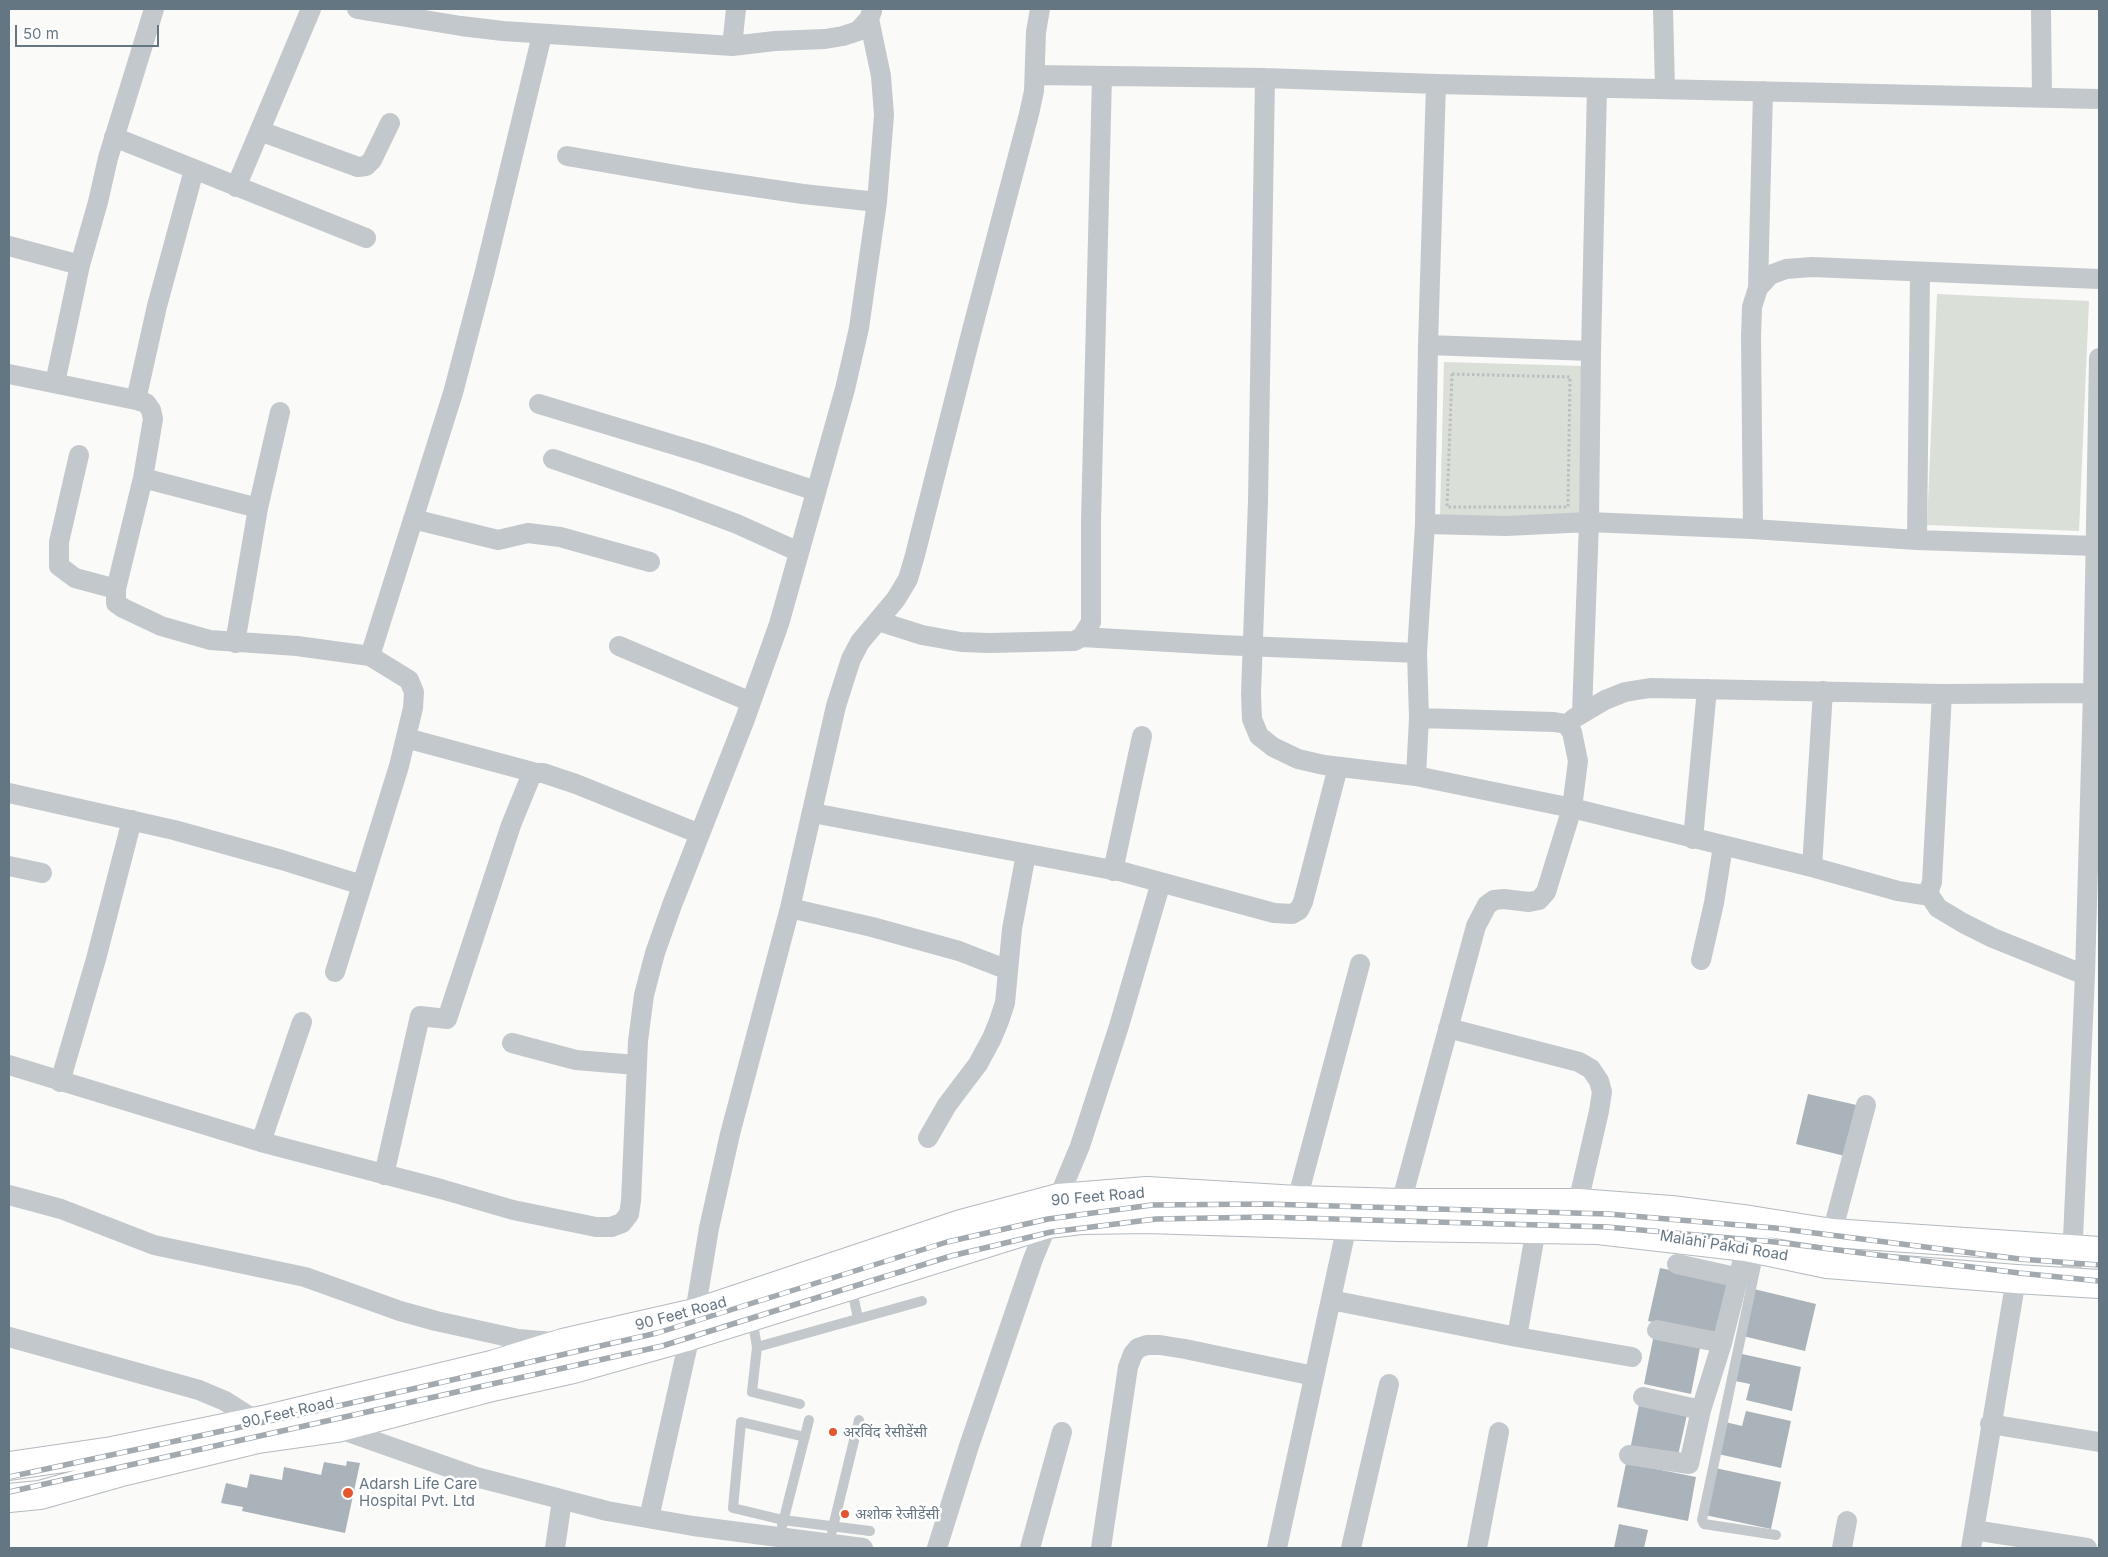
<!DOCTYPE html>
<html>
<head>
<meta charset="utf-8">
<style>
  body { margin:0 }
  #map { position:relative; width:2108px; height:1557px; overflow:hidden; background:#fafaf8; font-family:Inter,sans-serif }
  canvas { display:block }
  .frame { position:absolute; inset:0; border:10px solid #657683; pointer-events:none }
  .scale { position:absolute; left:15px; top:25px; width:144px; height:22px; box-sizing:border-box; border:2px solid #657683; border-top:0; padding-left:6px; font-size:15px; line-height:18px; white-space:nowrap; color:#657683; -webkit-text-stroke:4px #fff; paint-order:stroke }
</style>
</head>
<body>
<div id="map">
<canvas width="2108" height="1557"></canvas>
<div class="frame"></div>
<div class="scale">50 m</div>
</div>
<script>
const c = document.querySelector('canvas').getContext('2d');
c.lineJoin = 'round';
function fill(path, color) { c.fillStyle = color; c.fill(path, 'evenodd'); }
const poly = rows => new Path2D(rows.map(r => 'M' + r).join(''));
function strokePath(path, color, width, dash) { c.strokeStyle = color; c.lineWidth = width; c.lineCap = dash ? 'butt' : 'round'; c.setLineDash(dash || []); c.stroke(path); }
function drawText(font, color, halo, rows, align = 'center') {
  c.font = font + ' Inter,"Noto Sans Devanagari",sans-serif'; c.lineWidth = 5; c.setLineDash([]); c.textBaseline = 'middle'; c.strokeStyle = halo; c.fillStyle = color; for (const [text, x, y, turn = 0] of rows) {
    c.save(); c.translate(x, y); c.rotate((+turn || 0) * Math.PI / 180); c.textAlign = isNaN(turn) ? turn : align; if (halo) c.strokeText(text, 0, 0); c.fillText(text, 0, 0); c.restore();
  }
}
const green = poly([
  [1937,294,2089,301,2079,531,1927,525],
  [1444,362,1583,366,1583,524,1440,517]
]);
const building = poly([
  [1808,1094,1861,1106,1849,1157,1796,1144],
  [1660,1268,1730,1282,1718,1336,1648,1321],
  [1754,1289,1816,1304,1805,1351,1743,1336],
  [1654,1334,1701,1343,1691,1394,1644,1384],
  [1742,1354,1801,1367,1792,1411,1746,1400,1750,1384,1735,1381],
  [1640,1400,1688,1410,1677,1460,1630,1450],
  [1746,1411,1791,1421,1781,1468,1718,1454,1725,1422,1742,1426],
  [347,1461,360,1463,345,1533,242,1511,243,1507,221,1503,226,1483,247,1488,250,1474,282,1480,284,1467,321,1475,324,1462,346,1466],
  [1626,1463,1696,1477,1688,1521,1617,1507],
  [1715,1468,1781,1482,1771,1529,1705,1515],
  [1619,1524,1648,1530,1644,1548,1614,1548]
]);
const path = poly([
  [1452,374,1570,377,1568,507,1447,507,1452,374]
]);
const service = poly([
  [1759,1251,1702,1520,1704,1524,1776,1535],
  [851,1286,858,1318],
  [752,1318,757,1347],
  [800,1404,752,1392,757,1347,922,1301],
  [805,1437,741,1422,733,1508,783,1520,870,1531],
  [782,1526,809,1420],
  [832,1531,859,1420]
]);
const minor = poly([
  [357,9,461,26,503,31,732,46,775,41,825,39,843,36,858,31,869,19,872,11],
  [1663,9,1665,89],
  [2041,9,2042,97],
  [732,46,736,9],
  [1035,75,1265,78,1436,84,2099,99],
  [1265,78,1258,501,1251,694,1252,719,1259,736,1273,747,1298,759,1324,765,1416,776,1572,808,1812,867,1898,891,1924,895,1928,893,1932,882,1942,694],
  [260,131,358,167,366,166,372,160,390,123],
  [114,137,366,238],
  [567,156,694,178,803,194,877,202],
  [236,187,311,9],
  [9,246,80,265],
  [1758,288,1763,91],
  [1428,345,1591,351],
  [9,374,136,400,146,403,151,410,153,419,143,478,116,589,116,603,123,608,161,626,210,640,297,646,370,656,409,680,414,692,413,708,399,766,335,972],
  [55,383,80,265,98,202,108,158,154,9],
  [136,400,157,306,194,170],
  [539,404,701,453,816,491],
  [79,455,59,542,59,566,75,578,116,589],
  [553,459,673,500,737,524,799,552],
  [143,478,258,508],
  [413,519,498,540,528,533,560,537,650,562],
  [1425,524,1506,526,1589,522,1753,529,1917,540,2095,546],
  [1753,529,1751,337,1752,307,1758,288,1770,275,1786,269,1812,267,2099,279],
  [1917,540,1920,272],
  [878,621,922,635,961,642,989,643,1074,641,1082,637,1091,622,1091,521,1102,76],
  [1082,637,1221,645,1417,653],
  [235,643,258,508,280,412],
  [619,646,751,702],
  [370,656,453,393,484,275,542,35],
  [1582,713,1589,522,1591,351,1597,88],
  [1573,719,1605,700,1625,692,1650,688,1942,694,2093,693],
  [406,738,536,773],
  [1416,776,1419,718,1417,653,1425,524,1428,345,1436,84],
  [9,793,174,830,282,860,362,885],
  [813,813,1123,872,1274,913,1292,914,1299,910,1303,902,1338,767],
  [1693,839,1707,689],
  [9,866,42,873],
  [1812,867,1823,691],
  [1113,871,1142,736],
  [1928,893,1938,908,1963,923,1993,938,2085,975],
  [790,908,872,927,959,951,1008,970],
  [1701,960,1714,903,1723,846],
  [1448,1028,1579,1062,1591,1069,1599,1081,1602,1092,1599,1111,1578,1203],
  [512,1043,576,1060,636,1065],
  [9,1065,261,1142,441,1189,513,1210,596,1227,611,1227,622,1223,629,1214,631,1201,638,1041,644,995,655,953,672,905,745,719,779,624,845,389,859,328,877,202,884,115,881,76,869,19],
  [60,1082,96,959,132,820],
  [928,1138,947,1105,978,1064,992,1038,999,1021,1005,1003,1012,929,1026,854],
  [261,1142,302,1022],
  [384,1175,420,1016,447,1019,511,825,531,776,536,773,543,773,576,784,700,834],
  [9,1195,61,1209,154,1245,305,1277,400,1311,436,1321,518,1339,553,1342],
  [1297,1200,1360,964],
  [1401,1203,1476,926,1487,905,1494,900,1504,899,1529,902,1539,900,1546,892,1572,808,1578,761,1572,732,1566,724,1554,722,1419,718],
  [1832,1233,1866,1105],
  [1677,1264,1740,1278],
  [2071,1282,2085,975,2093,693,2099,358],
  [1331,1300,1517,1337,1632,1357],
  [1657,1330,1722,1343],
  [9,1337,199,1390,225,1401,247,1415,263,1420],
  [1517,1337,1536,1229],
  [1643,1397,1701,1410],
  [1990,1424,2099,1442],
  [337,1428,476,1477,607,1511,693,1526,863,1548],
  [1629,1455,1689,1464,1701,1410,1722,1343,1746,1247],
  [649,1518,695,1313,709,1228,730,1134,790,908,836,706,851,659,860,642,896,599,908,579,915,555,972,330,1029,114,1034,91,1036,32,1040,9],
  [1974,1530,2087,1548],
  [555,1548,562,1500],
  [937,1548,969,1446,1033,1259,1080,1146,1119,1026,1161,882],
  [1030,1548,1062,1432],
  [1101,1548,1128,1367,1133,1354,1138,1348,1147,1345,1160,1345,1185,1349,1314,1376],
  [1277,1548,1347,1225],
  [1351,1548,1389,1384],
  [1477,1548,1499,1432],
  [1842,1548,1847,1521],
  [1971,1548,2016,1279]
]);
const secondary = poly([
  [9,1466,112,1451,263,1420,495,1364,563,1343,695,1313,961,1224,1058,1198,1147,1191,1297,1200,1401,1203,1578,1203,1671,1210,1750,1220,1832,1233,2099,1251],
  [9,1498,40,1495,118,1473,258,1439,337,1428,492,1387,573,1369,690,1336,1048,1224,1081,1220,1147,1219,1398,1227,1598,1230,1746,1247,1827,1264,2016,1279,2099,1284]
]);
const rail = poly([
  [9,1477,338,1406,657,1333,947,1242,1048,1219,1152,1205,1266,1204,1608,1214,1775,1228,2020,1259,2099,1265],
  [9,1492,662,1346,951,1256,1051,1232,1156,1219,1266,1217,1607,1227,1775,1242,2019,1273,2099,1281]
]);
const markers = [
  [833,1432,5,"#e4572e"],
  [348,1493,6,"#e4572e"],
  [845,1514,5,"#e4572e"]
];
const streetNames = [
  ["90 Feet Road",1098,1197,-5],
  ["Malahi Pakdi Road",1724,1246,9],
  ["90 Feet Road",681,1314,-15],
  ["90 Feet Road",288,1413,-13]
];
const poiNames = [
  ["अरविंद रेसीडेंसी",843,1432],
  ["Adarsh Life Care",359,1484],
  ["Hospital Pvt. Ltd",359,1501],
  ["अशोक रेजीडेंसी",855,1514]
];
fill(green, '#dadfd7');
fill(building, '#aab3b9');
strokePath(secondary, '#b3babf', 30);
strokePath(path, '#bbbfc2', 3, [2.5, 2.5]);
strokePath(service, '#c3c8cc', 10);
strokePath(minor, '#c3c8cc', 20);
strokePath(secondary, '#fff', 28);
strokePath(rail, '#a2aab0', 5.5);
strokePath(rail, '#fff', 4, [11]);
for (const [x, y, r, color] of markers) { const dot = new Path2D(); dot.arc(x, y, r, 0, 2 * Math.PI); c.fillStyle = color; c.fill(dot); strokePath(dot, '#fff', 2); }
drawText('15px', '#657683', '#fff', streetNames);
drawText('15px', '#657683', '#fff', poiNames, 'left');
</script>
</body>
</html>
